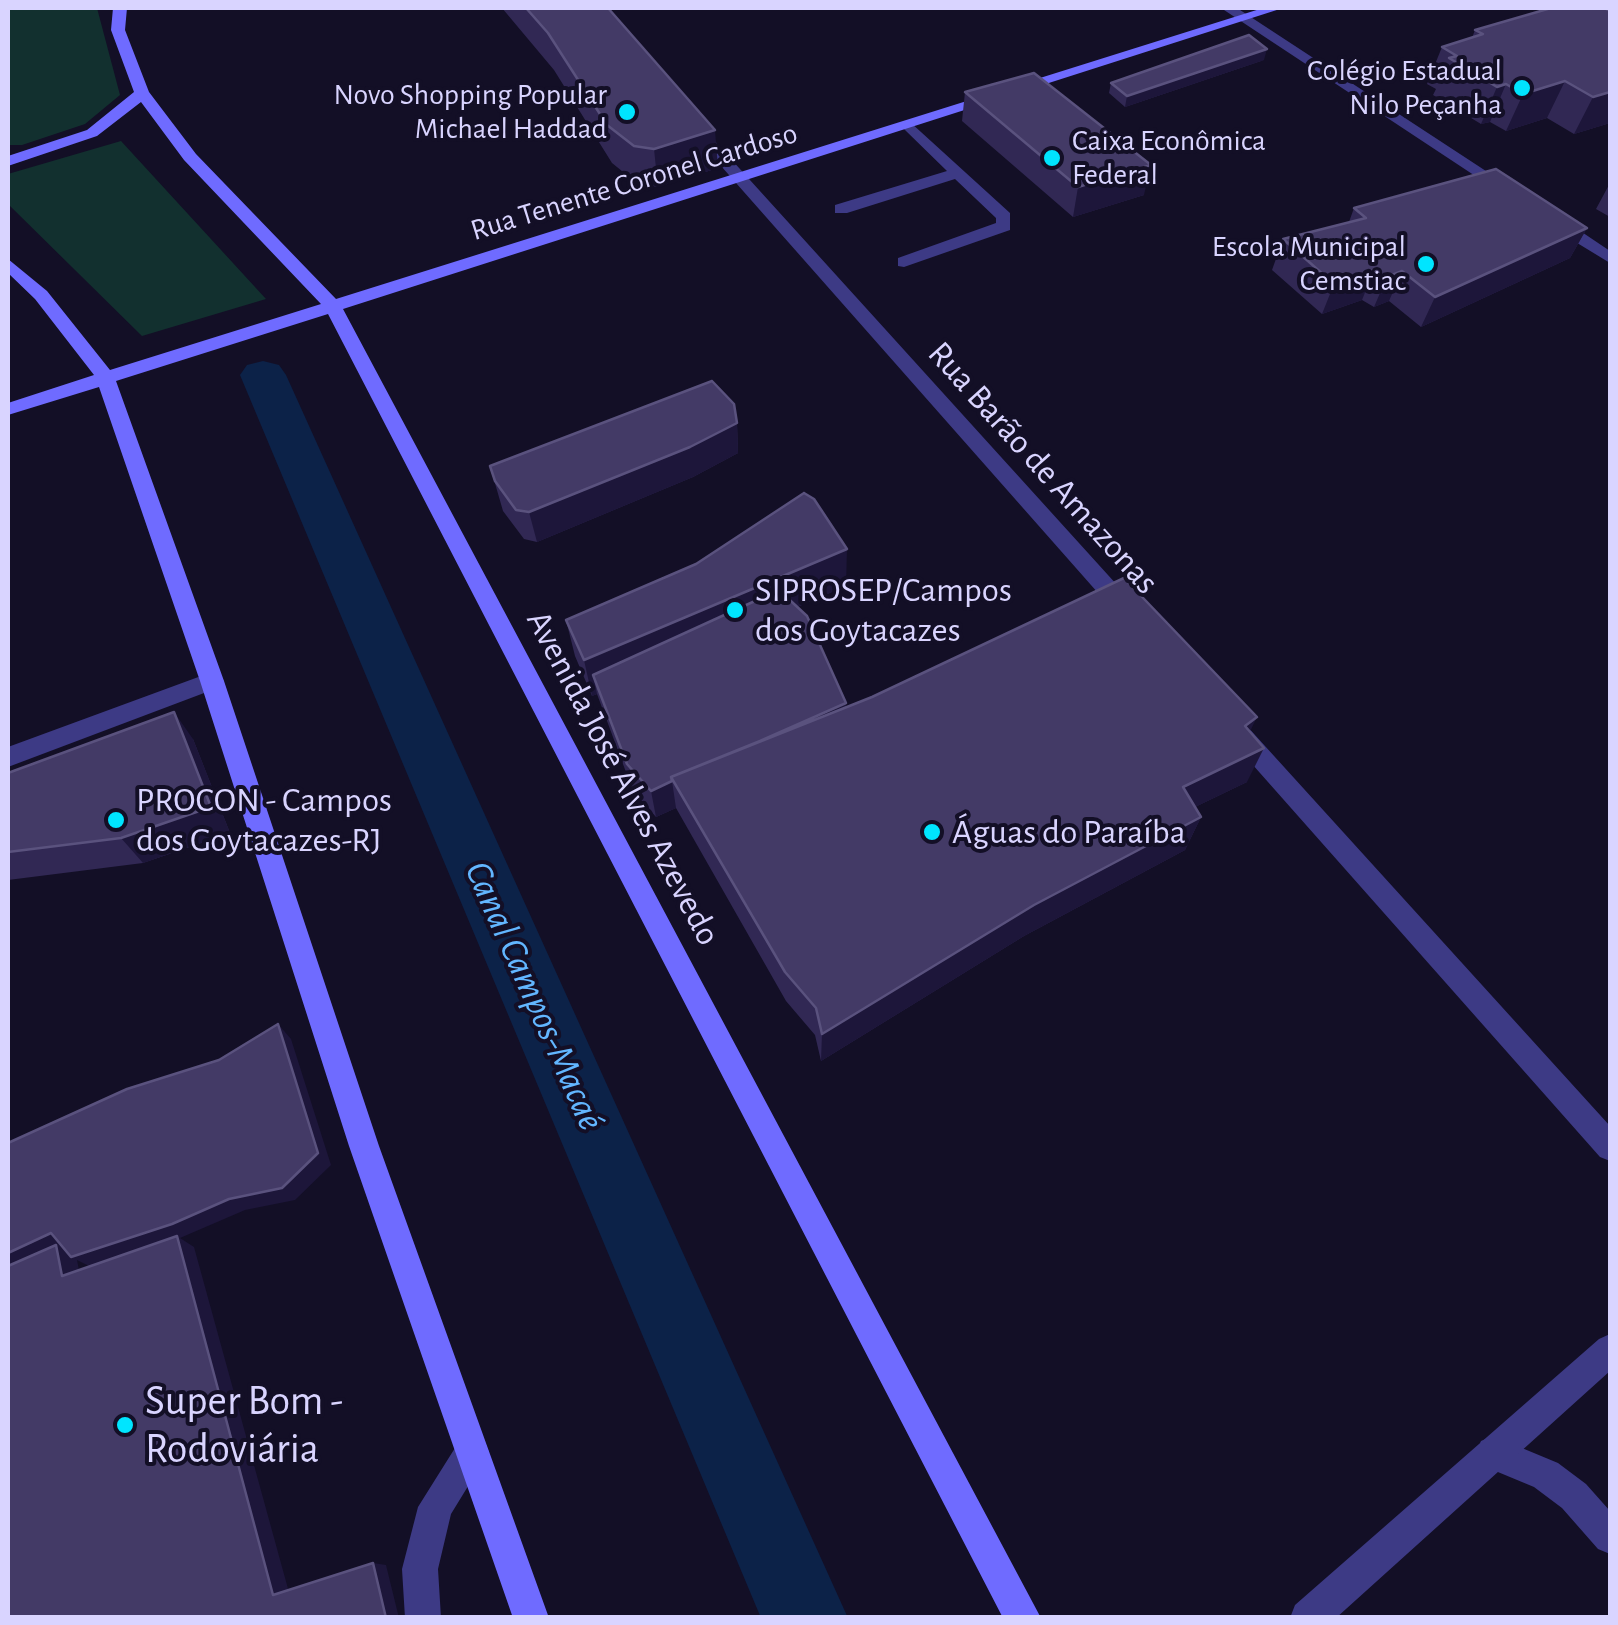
<!DOCTYPE html>
<html>
<head>
<meta charset="utf-8">
<style>
  body { margin:0 }
  #map { position:relative; width:1618px; height:1625px; overflow:hidden; background:#130f26; font-family:"Alegreya Sans",sans-serif }
  canvas { display:block }
  .frame { position:absolute; inset:0; border:10px solid #d9d4ff; pointer-events:none }
</style>
</head>
<body>
<div id="map">
<canvas width="1618" height="1625"></canvas>
<div class="frame"></div>
</div>
<script>
const c = document.querySelector('canvas').getContext('2d');
c.lineJoin = 'round';
function fill(path, color) { c.fillStyle = color; c.fill(path, 'evenodd'); }
const poly = rows => new Path2D(rows.map(r => 'M' + r).join(''));
function strokePath(path, color, width, dash) { c.strokeStyle = color; c.lineWidth = width; c.lineCap = dash ? 'butt' : 'round'; c.setLineDash(dash || []); c.stroke(path); }
function drawText(font, color, halo, rows, align = 'center') {
  c.font = font + ' "Alegreya Sans",sans-serif'; c.lineWidth = 8; c.setLineDash([]); c.textBaseline = 'middle'; c.strokeStyle = halo; c.fillStyle = color; for (const [text, x, y, turn = 0] of rows) {
    c.save(); c.translate(x, y); c.rotate((+turn || 0) * Math.PI / 180); c.textAlign = isNaN(turn) ? turn : align; if (halo) c.strokeText(text, 0, 0); c.fillText(text, 0, 0); c.restore();
  }
}
const green = poly([
  [8,8,97,8,120,95,85,124,22,145,8,145],
  [121,141,266,299,142,336,8,204,8,174]
]);
const canal = poly([
  [263,361,279,365,286,375,848,1618,761,1618,240,375,247,365,263,361]
]);
const lane = poly([
  [910,122,1010,213,1010,230,904,267,898,266,898,258,996,223,996,218,955,179,847,213,835,213,835,205,947,171,905,130,902,127,910,122],
  [472,1435,484,1440,489,1452,451,1514,438,1569,441,1618,405,1618,402,1569,418,1507,460,1440,472,1435],
  [1493,1436,1558,1463,1586,1484,1610,1511,1610,1554,1598,1549,1562,1508,1534,1487,1481,1465,1476,1453,1481,1441,1493,1436]
]);
const street = poly([
  [1221,8,1237,8,1518,192,1504,195,1221,8],
  [691,126,701,126,1137,607,1140,613,1137,619,1121,619,691,132,691,126],
  [1546,216,1558,216,1610,251,1610,263,1546,224,1546,216],
  [212,672,220,675,224,681,220,687,8,767,8,747,212,672],
  [1237,722,1245,724,1610,1126,1610,1161,1600,1157,1229,738,1225,731,1229,724,1237,722],
  [1610,1334,1610,1371,1336,1618,1290,1618,1295,1605,1599,1339,1610,1334]
]);
const secondary = poly([
  [113,8,127,8,125,30,149,92,196,154,336,299,1263,8,1283,8,343,309,1041,1618,1003,1618,328,314,116,381,224,681,379,1146,549,1618,513,1618,349,1146,200,681,99,387,8,415,8,403,94,375,35,299,8,273,8,259,47,291,110,370,321,304,184,160,141,102,97,136,8,166,8,156,87,130,134,92,111,30,113,8]
]);
const wall = poly([
  [502,8,608,8,718,168,658,187,638,184,612,163,554,70],
  [1610,11,1610,123,1574,134,1547,118,1506,131,1490,122,1481,124,1433,95,1436,89,1427,84,1442,47,1472,38,1475,30],
  [1264,60,1125,107,1109,93,1111,83],
  [965,92,1144,195,1073,217,962,121],
  [1610,183,1610,217,1596,209],
  [1354,208,1587,228,1570,258,1421,327,1389,301,1374,307,1362,300,1322,314,1272,270,1283,239,1349,222],
  [737,423,738,453,693,477,537,542,524,539,503,511,490,466],
  [846,586,797,607,846,703,846,707,1250,731,1247,782,1195,807,1201,817,1185,850,1024,936,821,1061,815,1035,786,1001,676,808,656,817,633,791,597,694,592,696,575,656,566,620],
  [193,739,230,833,143,863,8,880,8,773]
]);
const shadedWall = poly([
  [1267,49,1264,60,1125,107,1127,96],
  [1565,81,1547,118,1506,131,1523,94],
  [1506,84,1490,122,1481,124,1497,87],
  [1610,92,1610,123,1574,134,1593,97],
  [715,130,718,168,658,187,654,149],
  [1151,165,1144,195,1073,217,1078,187],
  [1587,228,1570,258,1421,327,1435,297],
  [1374,270,1362,300,1322,314,1334,284],
  [1402,271,1389,301,1374,307,1387,277],
  [737,423,738,453,693,477,537,542,529,512],
  [847,549,846,586,600,693,593,675,597,694,592,696,584,660],
  [846,703,845,730,673,781],
  [174,712,193,739,230,833,143,863,121,838],
  [1257,717,1240,752,1245,726],
  [1264,748,1247,782,1168,820,1183,787],
  [672,781,676,808,656,817,651,791],
  [1201,817,1185,850,1024,936,821,1061,822,1034,1034,905],
  [278,1024,291,1039,331,1165,295,1200,245,1210,180,1238,194,1247,290,1596,273,1595,91,1267,77,1260,82,1286,8,1273,8,1253,51,1233,72,1244,62,1248,76,1255,229,1199],
  [373,1563,386,1565,399,1618,386,1618]
]);
const building = poly([
  [526,8,608,8,715,130,654,149,634,146,607,125,548,33,526,8],
  [1551,8,1604,8,1610,11,1610,92,1593,97,1565,81,1523,94,1506,84,1497,87,1449,58,1457,56,1442,47,1483,34,1475,30,1551,8],
  [1249,35,1267,49,1127,96,1111,83,1249,35],
  [1034,73,1151,165,1078,187,965,92,1034,73],
  [1496,169,1587,228,1435,297,1402,271,1387,277,1374,270,1334,284,1283,239,1366,218,1354,208,1496,169],
  [712,381,734,404,737,423,690,447,529,512,516,510,495,481,490,466,712,381],
  [804,493,814,499,847,549,584,660,566,620,696,564,804,493],
  [1124,578,1257,717,1245,726,1264,748,1183,787,1201,817,1034,905,822,1034,816,1008,785,972,671,777,872,697,1124,578],
  [779,590,807,616,846,703,760,741,671,777,672,781,651,791,627,764,593,675,779,590],
  [174,712,211,807,121,838,8,852,8,773,174,712],
  [278,1024,318,1153,282,1188,229,1199,172,1224,71,1257,51,1233,8,1253,8,1143,127,1089,219,1060,278,1024],
  [177,1236,273,1595,373,1563,386,1618,8,1618,8,1266,56,1245,62,1276,177,1236]
]);
const markers = [
  [1522,88,10,"#00e5ff"],
  [627,112,10,"#00e5ff"],
  [1052,158,10,"#00e5ff"],
  [1426,264,10,"#00e5ff"],
  [735,610,10,"#00e5ff"],
  [116,820,10,"#00e5ff"],
  [932,832,10,"#00e5ff"],
  [125,1425,10,"#00e5ff"]
];
const farPoinames = [
  ["C0légio Estadual",1502,71],
  ["Nilo Peçanha",1502,105],
  ["Novo Shopping Popular",607,95],
  ["Michael Haddad",607,129],
  ["Caixa Econômica",1072,141,"left"],
  ["Federal",1072,175,"left"],
  ["Escola Municipal",1406,247],
  ["Cemstiac",1406,281]
];
const farStreetnames = [
  ["Rua Tenente Coronel Cardoso",634,182,-17]
];
const streetNames = [
  ["Rua Barão de Amazonas",1043,468,48],
  ["Avenida José Alves Azevedo",623,778,62]
];
const poiNames = [
  ["SIPROSEP/Campos",755,590],
  ["dos Goytacazes",755,630],
  ["PROCON - Campos",136,800],
  ["dos Goytacazes-RJ",136,840],
  ["Águas do Paraíba",952,832]
];
const waterNames = [
  ["Canal Campos-Macaé",534,996,66]
];
const nearPoinames = [
  ["Super Bom -",145,1401],
  ["Rodoviária",145,1449]
];
fill(green, '#12302f');
fill(canal, '#0c2248');
fill(lane, '#3d3a85');
fill(street, '#3d3a85');
fill(secondary, '#6f6bff');
fill(wall, '#312854');
fill(shadedWall, '#1d163a');
fill(building, '#433a66');
strokePath(building, '#5a527e', 2.5);
for (const [x, y, r, color] of markers) { const dot = new Path2D(); dot.arc(x, y, r, 0, 2 * Math.PI); c.fillStyle = color; c.fill(dot); strokePath(dot, '#130f26', 4); }
drawText('30px', '#d9d4ff', '#130f26', farPoinames, 'right');
drawText('30px', '#d9d4ff', '#130f26', farStreetnames);
drawText('35px', '#d9d4ff', '#130f26', streetNames);
drawText('35px', '#d9d4ff', '#130f26', poiNames, 'left');
drawText('italic 38px', '#62b6ff', '#130f26', waterNames);
drawText('42px', '#d9d4ff', '#130f26', nearPoinames, 'left');
</script>
</body>
</html>
